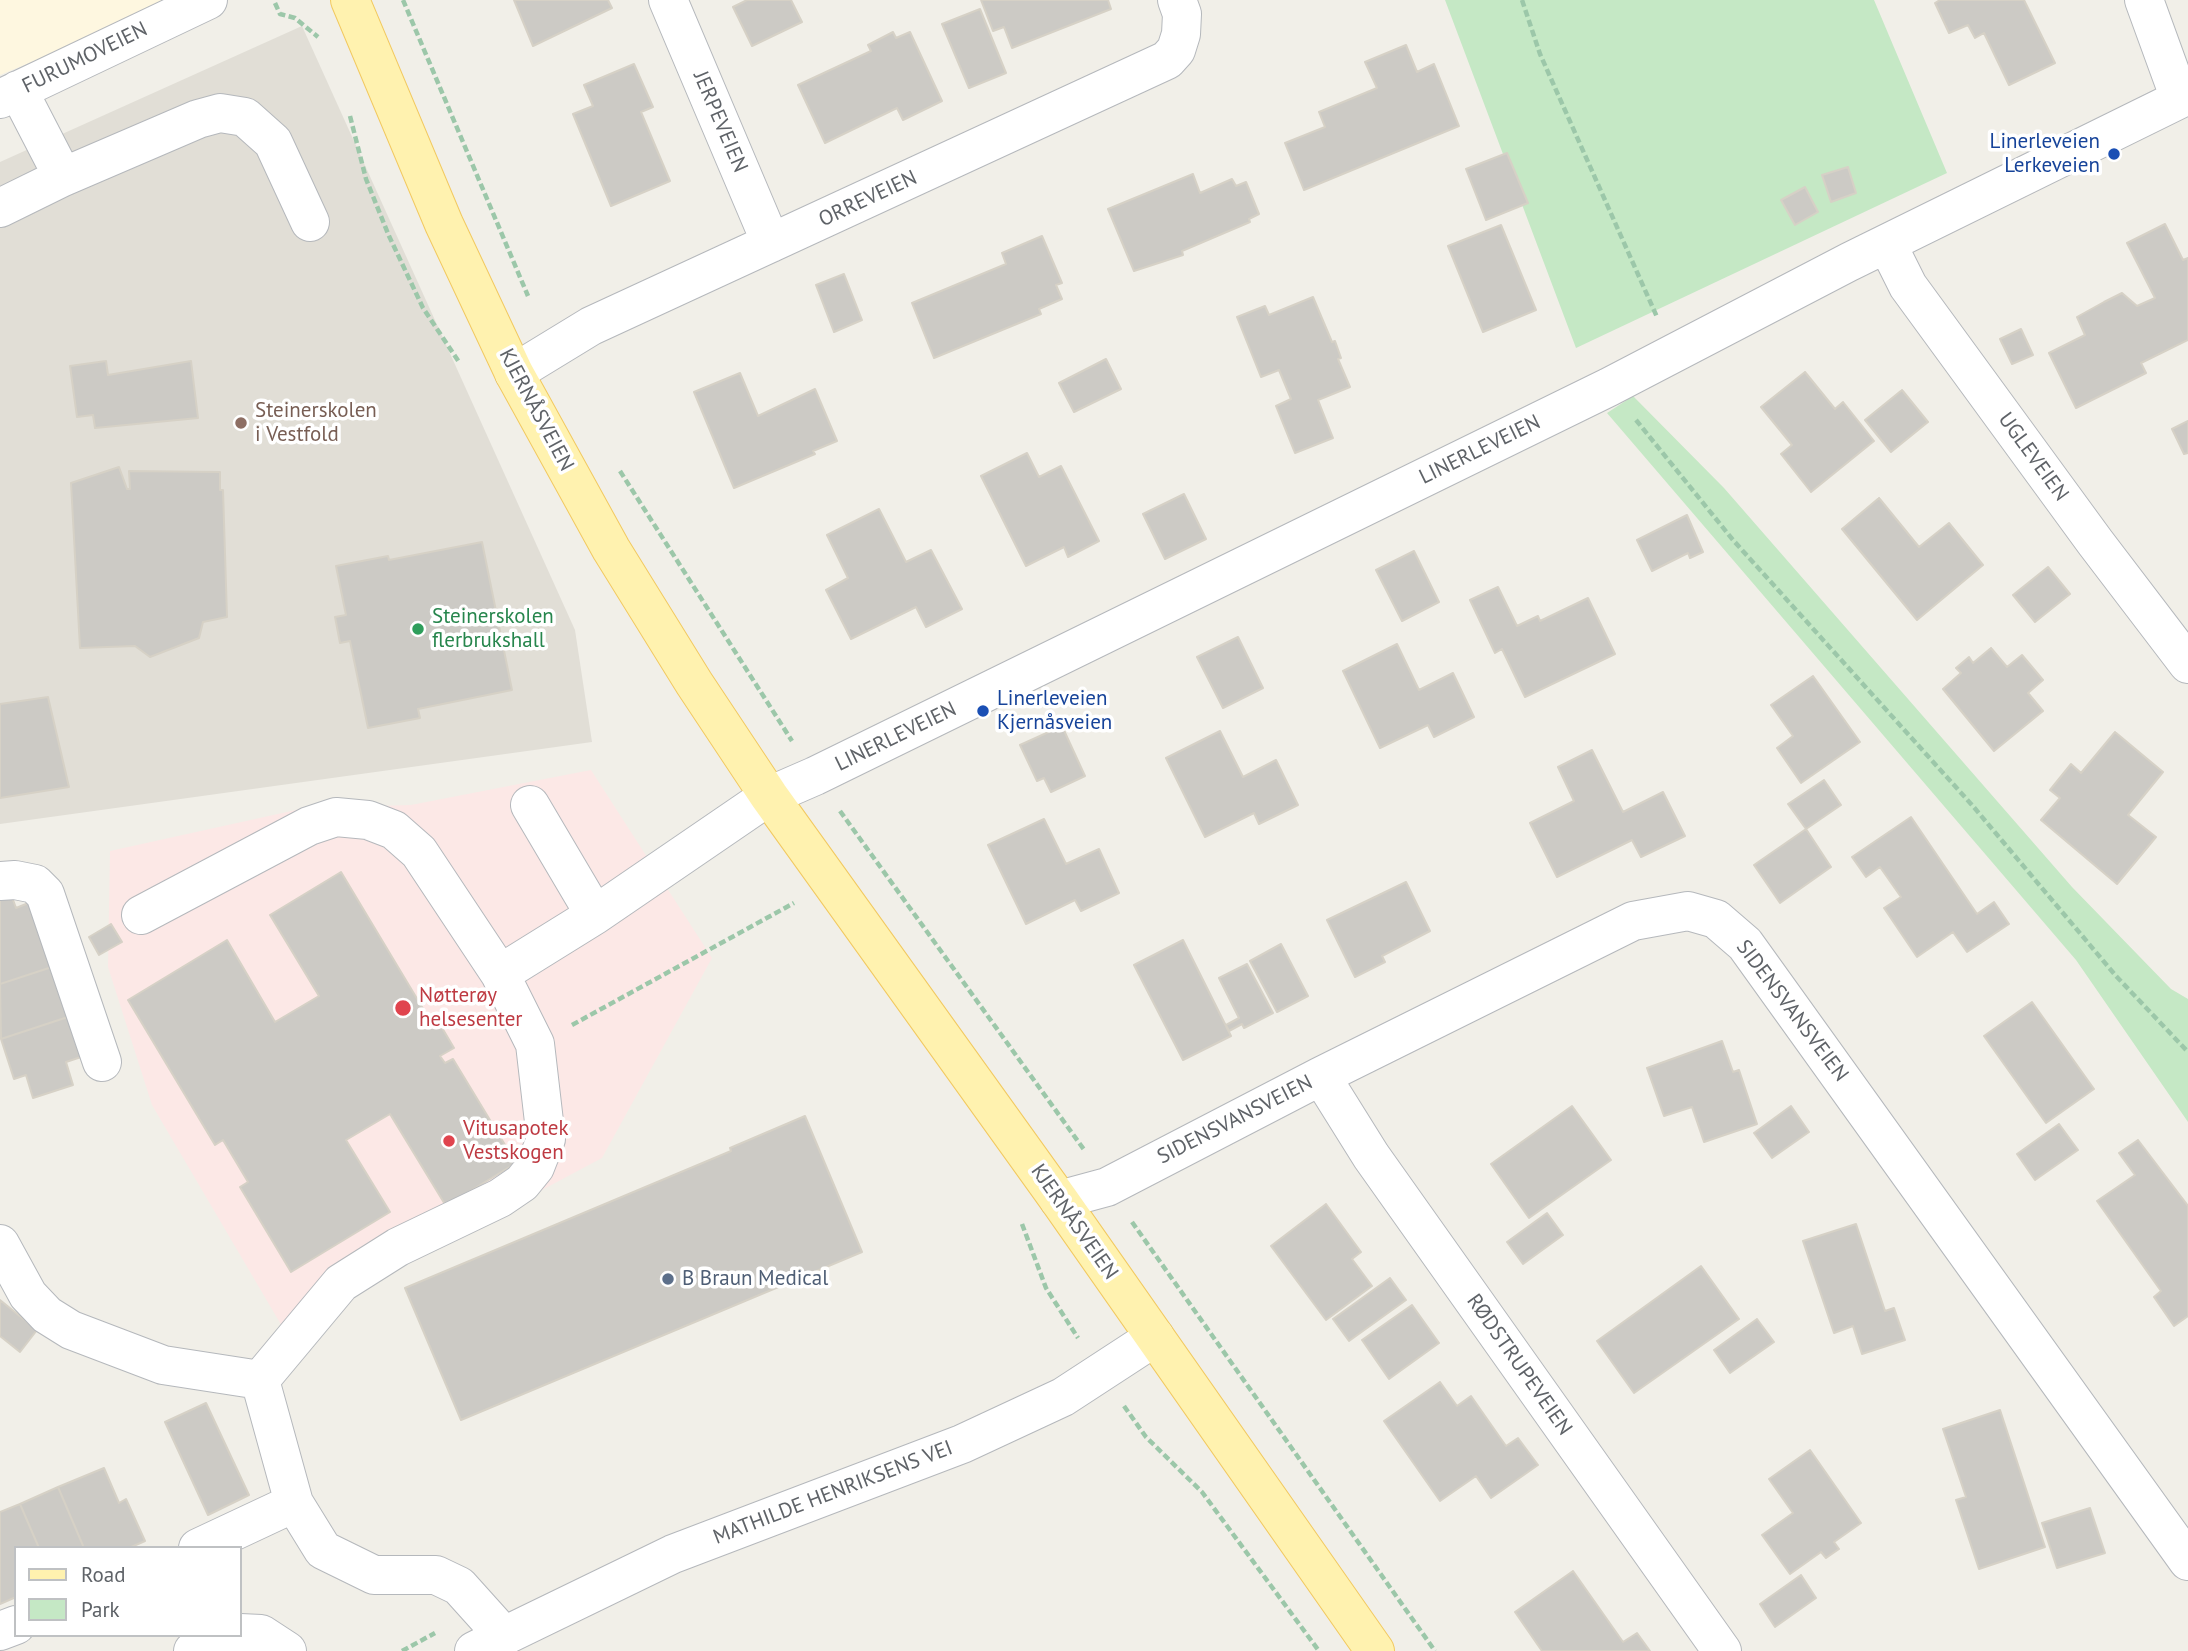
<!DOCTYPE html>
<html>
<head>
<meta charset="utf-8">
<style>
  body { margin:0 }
  #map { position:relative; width:2188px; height:1651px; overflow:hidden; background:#f1efe8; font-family:"PT Sans",sans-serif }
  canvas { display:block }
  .legend { position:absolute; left:14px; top:1546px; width:228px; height:91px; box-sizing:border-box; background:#fff; border:2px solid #bfc1c3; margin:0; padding:9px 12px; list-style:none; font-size:21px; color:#5f6368 }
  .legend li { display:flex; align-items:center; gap:14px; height:35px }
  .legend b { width:35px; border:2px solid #bfc1c3 }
</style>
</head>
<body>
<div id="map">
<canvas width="2188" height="1651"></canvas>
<ul class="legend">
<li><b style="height:9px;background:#fff2af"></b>Road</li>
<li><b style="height:19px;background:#c5e8c5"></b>Park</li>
</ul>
</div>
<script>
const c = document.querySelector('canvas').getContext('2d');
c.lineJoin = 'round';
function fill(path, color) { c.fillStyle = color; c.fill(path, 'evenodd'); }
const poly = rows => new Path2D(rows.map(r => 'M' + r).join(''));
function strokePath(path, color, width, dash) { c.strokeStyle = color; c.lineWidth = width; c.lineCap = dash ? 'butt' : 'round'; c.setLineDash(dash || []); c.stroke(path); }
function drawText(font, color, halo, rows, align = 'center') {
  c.font = font + ' "PT Sans",sans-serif'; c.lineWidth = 7; c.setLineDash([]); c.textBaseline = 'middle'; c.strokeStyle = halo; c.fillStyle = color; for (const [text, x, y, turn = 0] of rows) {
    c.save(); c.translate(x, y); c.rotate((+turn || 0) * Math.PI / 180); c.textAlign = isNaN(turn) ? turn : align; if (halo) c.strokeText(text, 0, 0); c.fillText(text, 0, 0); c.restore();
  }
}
const commercial = poly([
  [0,0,181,0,0,75]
]);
const education = poly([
  [302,26,575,630,592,742,0,824,0,162]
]);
const medical = poly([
  [591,770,712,958,602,1158,283,1328,152,1105,108,967,110,851,305,808,411,805]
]);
const green = poly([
  [1445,0,1874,0,1947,173,1576,348],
  [1633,396,1724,488,2072,887,2171,989,2188,999,2188,1122,2076,960,1607,413]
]);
const building = poly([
  [514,0,608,0,612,8,533,46,514,0],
  [747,0,791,0,802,22,752,46,733,7,747,0],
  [981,0,1108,0,1111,9,1012,48,1004,27,993,31,981,0],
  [1940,0,2024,0,2055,63,2009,85,1984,33,1975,38,1968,25,1949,33,1935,3,1940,0],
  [980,9,1006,73,969,88,942,24,980,9],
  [893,32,896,38,910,32,942,101,903,120,897,108,825,143,798,85,871,51,868,45,893,32],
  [1406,45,1417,72,1434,64,1459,126,1304,190,1285,143,1325,127,1319,112,1377,88,1365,62,1406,45],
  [634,64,653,107,641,112,670,181,611,206,573,114,593,106,584,85,634,64],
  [1507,153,1528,203,1486,220,1466,169,1507,153],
  [1848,167,1856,193,1831,202,1822,175,1848,167],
  [1193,174,1200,193,1232,179,1236,186,1246,182,1259,214,1249,219,1250,222,1182,251,1183,255,1134,271,1108,209,1193,174],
  [1805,187,1818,212,1795,225,1781,200,1805,187],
  [2165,224,2183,260,2188,258,2188,340,2141,363,2146,373,2076,408,2049,353,2085,335,2077,317,2104,302,2122,293,2137,306,2155,298,2127,243,2165,224],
  [1501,225,1536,310,1483,332,1448,246,1501,225],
  [1042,236,1062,283,1056,285,1062,299,1039,309,1041,314,934,358,912,303,1006,264,1002,253,1042,236],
  [844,274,862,320,834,332,816,285,844,274],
  [1313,297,1332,342,1335,341,1341,358,1338,359,1350,387,1318,400,1333,438,1295,453,1276,406,1291,399,1279,370,1261,377,1237,317,1265,306,1269,315,1313,297],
  [2021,329,2033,355,2012,364,2000,339,2021,329],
  [1106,359,1121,389,1074,412,1059,383,1106,359],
  [106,361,108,375,191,361,198,418,95,428,93,415,77,417,70,366,106,361],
  [1805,372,1835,409,1843,402,1874,441,1811,492,1781,454,1792,445,1761,407,1805,372],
  [740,373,758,416,815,389,837,441,813,451,815,454,734,488,694,392,740,373],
  [1902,390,1928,422,1891,452,1865,420,1902,390],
  [2188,421,2188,453,2184,454,2172,429,2188,421],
  [1027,453,1039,477,1061,466,1099,541,1068,557,1064,547,1026,566,981,476,1027,453],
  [119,467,127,489,130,489,129,471,220,472,220,490,223,490,227,617,203,622,199,638,150,657,135,646,80,648,71,483,119,467],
  [1184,494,1206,539,1165,559,1143,514,1184,494],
  [1879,498,1919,547,1949,523,1983,565,1917,620,1842,529,1879,498],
  [879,509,906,562,931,550,962,609,926,627,916,607,851,639,826,590,848,578,827,535,879,509],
  [1687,515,1703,552,1690,558,1688,553,1652,571,1637,540,1687,515],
  [482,542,512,690,418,709,420,718,368,728,350,641,340,643,335,617,346,615,336,566,388,556,389,560,482,542],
  [1414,551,1439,602,1402,621,1376,570,1414,551],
  [2048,567,2070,594,2035,622,2013,595,2048,567],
  [1498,587,1517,626,1538,616,1540,621,1588,598,1615,654,1525,697,1502,649,1495,653,1470,600,1498,587],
  [1238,637,1263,688,1223,708,1197,657,1238,637],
  [1397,644,1419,690,1453,673,1474,717,1434,737,1428,725,1380,748,1343,671,1397,644],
  [1991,648,2007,667,2022,655,2043,680,2028,693,2043,711,1994,751,1943,689,1961,673,1956,668,1969,657,1973,663,1991,648],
  [1813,676,1860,742,1801,783,1777,748,1793,736,1771,705,1813,676],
  [48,697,69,787,0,798,0,704,48,697],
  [1062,726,1085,776,1051,792,1044,778,1037,781,1020,745,1062,726],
  [1220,731,1243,777,1276,760,1298,805,1259,824,1254,813,1205,837,1166,758,1220,731],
  [2115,732,2163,772,2128,815,2156,837,2117,884,2041,820,2060,798,2050,790,2071,764,2081,773,2115,732],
  [1592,750,1623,812,1663,792,1685,836,1641,857,1632,840,1557,877,1530,823,1574,801,1558,767,1592,750],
  [1824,780,1841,805,1806,829,1788,804,1824,780],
  [1911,817,1977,914,1994,902,2009,924,1967,952,1953,932,1917,957,1884,908,1901,897,1880,867,1866,877,1852,857,1911,817],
  [1044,819,1066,864,1099,849,1119,893,1081,911,1075,900,1026,924,988,845,1044,819],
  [1806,829,1831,867,1780,903,1754,865,1806,829],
  [341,872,428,1017,420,1022,424,1029,438,1021,454,1048,440,1056,445,1063,453,1059,516,1163,446,1206,390,1114,346,1140,390,1212,291,1272,240,1187,248,1182,223,1140,215,1145,128,1000,227,940,275,1022,319,996,270,915,341,872],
  [1406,882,1430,931,1382,956,1385,962,1355,977,1327,920,1406,882],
  [12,897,16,908,36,900,58,965,0,984,0,900,12,897],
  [111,924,122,942,99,955,89,937,111,924],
  [1183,940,1231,1036,1183,1060,1134,965,1183,940],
  [1281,944,1308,996,1277,1012,1250,961,1281,944],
  [1247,964,1273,1013,1244,1028,1242,1024,1229,1031,1226,1025,1239,1018,1219,978,1247,964],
  [58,965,74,1015,1,1039,0,984,58,965],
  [2032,1002,2094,1089,2046,1123,1984,1036,2032,1002],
  [74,1015,87,1055,66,1062,73,1085,33,1098,26,1075,14,1079,1,1039,74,1015],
  [1722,1041,1733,1072,1739,1070,1757,1124,1704,1142,1692,1107,1664,1116,1647,1068,1722,1041],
  [1572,1106,1611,1160,1529,1218,1491,1164,1572,1106],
  [1791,1106,1809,1132,1772,1158,1754,1133,1791,1106],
  [805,1116,862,1252,461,1420,405,1288,731,1151,730,1148,805,1116],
  [2059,1124,2078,1150,2035,1180,2017,1154,2059,1124],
  [2138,1140,2188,1206,2188,1316,2174,1326,2154,1297,2161,1291,2097,1201,2135,1175,2119,1153,2138,1140],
  [1326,1204,1361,1252,1352,1259,1372,1286,1326,1320,1271,1246,1326,1204],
  [1547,1213,1563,1235,1523,1264,1507,1242,1547,1213],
  [1856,1224,1885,1311,1894,1308,1905,1340,1862,1354,1853,1326,1834,1333,1803,1241,1856,1224],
  [1701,1266,1739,1319,1634,1393,1597,1341,1701,1266],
  [1390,1278,1406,1300,1349,1341,1333,1319,1390,1278],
  [0,1300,37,1330,20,1352,0,1336,0,1300],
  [1412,1305,1439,1343,1389,1379,1362,1340,1412,1305],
  [1757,1319,1774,1342,1730,1373,1714,1350,1757,1319],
  [1440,1382,1457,1406,1471,1396,1506,1446,1518,1438,1538,1465,1491,1498,1476,1476,1440,1501,1384,1421,1440,1382],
  [206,1403,249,1495,208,1515,165,1422,206,1403],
  [2000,1410,2045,1547,1979,1569,1956,1500,1966,1497,1943,1429,2000,1410],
  [1810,1450,1861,1523,1834,1542,1839,1549,1826,1558,1821,1552,1790,1574,1762,1535,1793,1513,1769,1479,1810,1450],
  [104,1468,119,1503,126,1499,145,1541,129,1548,84,1548,58,1487,104,1468],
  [58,1487,84,1548,39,1548,20,1504,58,1487],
  [20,1504,39,1548,16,1548,16,1597,0,1604,0,1512,20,1504],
  [2090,1508,2105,1553,2057,1568,2042,1523,2090,1508],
  [1573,1571,1623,1642,1637,1633,1650,1651,1542,1651,1515,1612,1573,1571],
  [1801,1575,1816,1598,1775,1627,1760,1604,1801,1575]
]);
const path = poly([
  [403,0,528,296],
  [1522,0,1540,54,1657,317],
  [275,3,280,14,295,18,318,37],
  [350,116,366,179,389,236,423,308,459,362],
  [1636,420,1733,540,1972,805,2116,976,2188,1052],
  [620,471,792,741],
  [840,811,1085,1151],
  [572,1025,794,903],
  [1132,1222,1435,1651],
  [1022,1224,1046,1288,1078,1338],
  [1124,1406,1146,1437,1202,1492,1319,1651],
  [402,1651,435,1633]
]);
const minor = poly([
  [668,0,771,243],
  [2144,0,2180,99],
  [18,90,63,177],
  [0,99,208,0],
  [0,208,63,177,198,119,220,113,245,117,273,142,310,222],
  [1888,246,1908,286,2095,542,2188,664],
  [514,373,591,326,1167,60,1176,50,1181,34,1182,14,1177,0],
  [530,805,595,915],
  [0,881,15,880,35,884,45,894,102,1062],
  [141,915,309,826,336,817,368,820,394,830,419,852,500,974,535,1044,546,1139,535,1167,522,1183,500,1198,398,1247,341,1283,260,1380],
  [500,974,595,915,769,796,815,776,1609,387,1849,262,2188,95],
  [1321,1076,1371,1156,1722,1651],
  [1059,1200,1107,1187,1321,1076,1633,921,1688,911,1716,919,1745,944,2188,1561],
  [0,1244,28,1295,47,1315,71,1330,163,1365,260,1380,294,1503],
  [198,1548,294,1503,323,1550,374,1575,436,1575,459,1586,504,1636,673,1554,962,1444,1063,1397,1155,1337],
  [0,1631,16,1625],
  [240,1633,261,1634,287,1651],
  [193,1651,224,1635],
  [474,1651,504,1636]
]);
const major = poly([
  [350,0,444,224,514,373,611,549,694,683,769,796,1059,1200,1375,1651]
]);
const markers = [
  [2114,154,7,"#1a4fb4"],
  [241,423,7,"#8d6e63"],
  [418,629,7,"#2e9e5b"],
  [983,711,7,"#1a4fb4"],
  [403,1008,9,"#e0444e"],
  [449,1141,7,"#e0444e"],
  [668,1279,7,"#5c6f8a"]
];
const streetNames = [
  ["FURUMOVEIEN",85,58,-26],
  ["JERPEVEIEN",720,122,67],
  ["ORREVEIEN",868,199,-25],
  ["KJERNÅSVEIEN",536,410,62],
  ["LINERLEVEIEN",1480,450,-26],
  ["UGLEVEIEN",2033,457,54],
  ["LINERLEVEIEN",896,737,-26],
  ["SIDENSVANSVEIEN",1792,1011,53],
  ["SIDENSVANSVEIEN",1235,1120,-27],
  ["KJERNÅSVEIEN",1074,1222,55],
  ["RØDSTRUPEVEIEN",1519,1365,55],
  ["MATHILDE HENRIKSENS VEI",833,1493,-21]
];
const transitNames = [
  ["Linerleveien",2100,142],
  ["Lerkeveien",2100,166],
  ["Linerleveien",997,699,"left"],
  ["Kjernåsveien",997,723,"left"]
];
const educationNames = [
  ["Steinerskolen",255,411],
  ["i Vestfold",255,435]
];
const leisureNames = [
  ["Steinerskolen",432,617],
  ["flerbrukshall",432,641]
];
const healthNames = [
  ["Nøtterøy",419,996],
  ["helsesenter",419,1020],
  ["Vitusapotek",463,1129],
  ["Vestskogen",463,1153]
];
const serviceNames = [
  ["B Braun Medical",682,1279]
];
fill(commercial, '#fef7e0');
fill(education, '#e1ded6');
fill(medical, '#fce8e6');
fill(green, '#c5e8c5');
fill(building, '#cccac5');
strokePath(building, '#d6d1c6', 2);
strokePath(minor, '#b5b8bc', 40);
strokePath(major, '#f2c960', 40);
strokePath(path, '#9cc7a9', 4.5, [7, 3.5]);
strokePath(minor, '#fff', 38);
strokePath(major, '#fff2af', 38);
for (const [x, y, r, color] of markers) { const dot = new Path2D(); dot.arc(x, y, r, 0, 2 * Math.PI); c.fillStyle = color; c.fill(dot); strokePath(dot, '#fff', 2.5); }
drawText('21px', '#5f6368', '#fff', streetNames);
drawText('21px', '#164399', '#fff', transitNames, 'right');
drawText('21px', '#785e54', '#fff', educationNames, 'left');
drawText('21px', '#27864d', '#fff', leisureNames, 'left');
drawText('21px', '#be3a42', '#fff', healthNames, 'left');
drawText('21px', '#4e5e75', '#fff', serviceNames, 'left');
</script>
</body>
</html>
